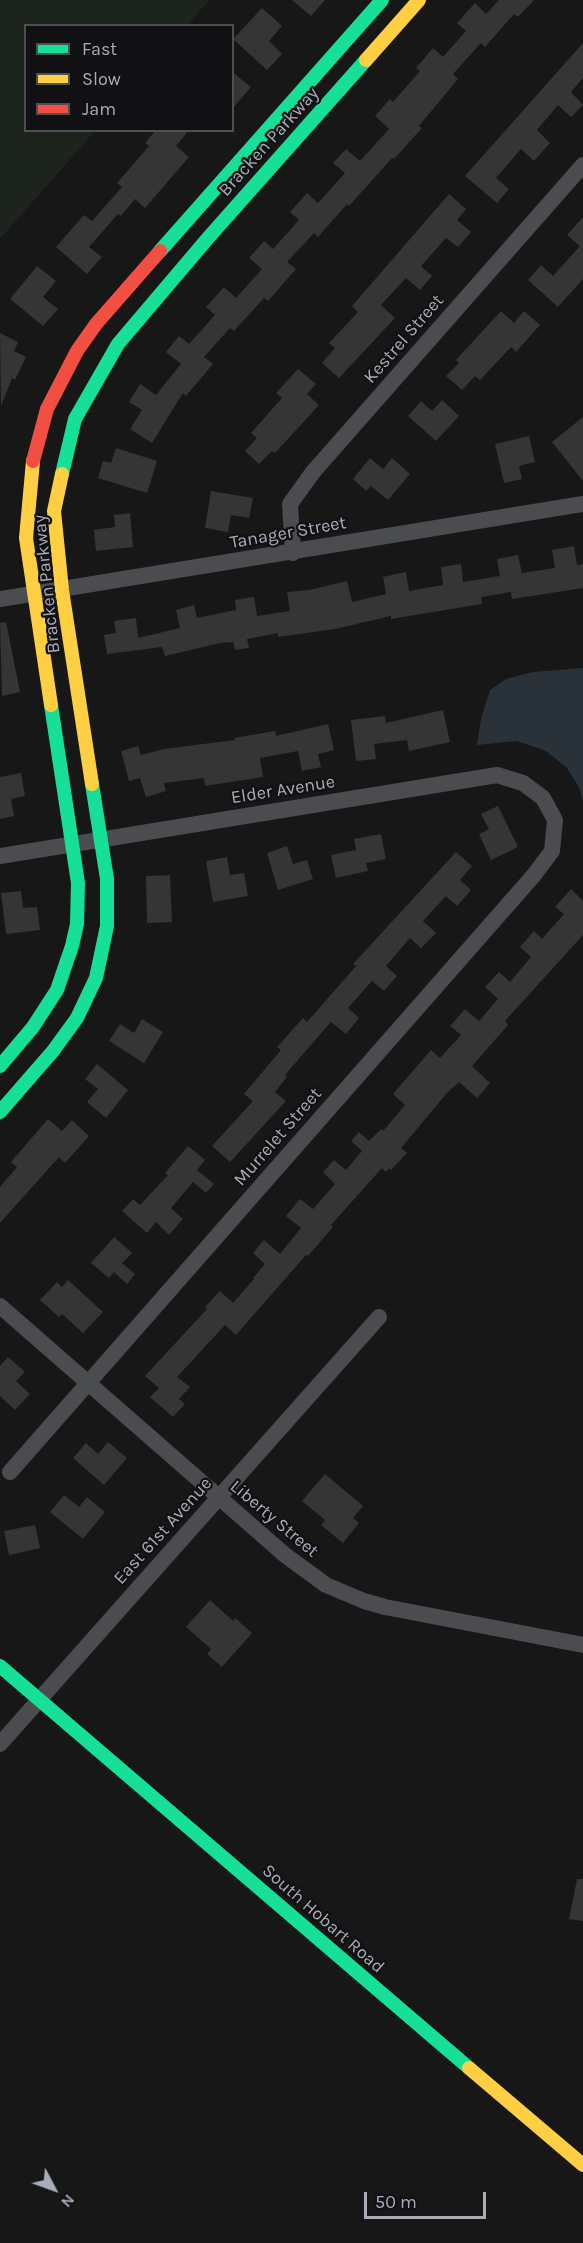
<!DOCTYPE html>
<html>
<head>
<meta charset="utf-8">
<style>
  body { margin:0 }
  #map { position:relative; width:583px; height:2243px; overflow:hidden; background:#171717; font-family:Karla,sans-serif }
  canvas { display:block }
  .legend { position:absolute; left:24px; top:24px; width:210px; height:108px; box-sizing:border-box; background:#111113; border:2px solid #4d4f55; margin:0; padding:8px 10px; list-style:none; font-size:18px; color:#a8adb8 }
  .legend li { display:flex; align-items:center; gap:12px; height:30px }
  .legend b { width:30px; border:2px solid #4d4f55 }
  .north { position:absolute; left:24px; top:2159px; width:60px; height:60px; -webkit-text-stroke:4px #111113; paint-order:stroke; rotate:131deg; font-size:16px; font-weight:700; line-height:24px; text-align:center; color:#a8adb8 }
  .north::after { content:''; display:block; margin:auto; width:21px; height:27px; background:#a8adb8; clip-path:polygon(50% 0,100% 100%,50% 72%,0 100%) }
  .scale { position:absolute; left:364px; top:2192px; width:122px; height:27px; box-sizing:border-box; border:3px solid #a8adb8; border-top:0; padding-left:8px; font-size:18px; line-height:21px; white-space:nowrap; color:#a8adb8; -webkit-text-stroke:4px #111113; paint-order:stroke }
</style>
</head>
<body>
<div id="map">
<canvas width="583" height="2243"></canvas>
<ul class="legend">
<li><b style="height:8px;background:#16e098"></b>Fast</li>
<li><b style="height:8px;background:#ffcf43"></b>Slow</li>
<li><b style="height:8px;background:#f24e42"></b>Jam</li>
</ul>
<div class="north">N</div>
<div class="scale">50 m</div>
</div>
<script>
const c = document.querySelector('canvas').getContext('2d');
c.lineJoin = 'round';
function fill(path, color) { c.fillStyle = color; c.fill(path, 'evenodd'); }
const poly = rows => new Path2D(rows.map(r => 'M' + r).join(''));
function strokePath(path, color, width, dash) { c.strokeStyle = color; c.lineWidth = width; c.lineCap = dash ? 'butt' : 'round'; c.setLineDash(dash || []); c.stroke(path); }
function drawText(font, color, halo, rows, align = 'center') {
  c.font = font + ' Karla,sans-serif'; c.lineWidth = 4.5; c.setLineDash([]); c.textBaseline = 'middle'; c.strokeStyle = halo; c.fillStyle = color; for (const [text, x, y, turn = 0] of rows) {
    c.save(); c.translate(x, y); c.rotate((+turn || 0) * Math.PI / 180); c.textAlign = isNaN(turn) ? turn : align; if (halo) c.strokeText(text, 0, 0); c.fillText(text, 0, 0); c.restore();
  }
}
const green = poly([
  [0,0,210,0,187,25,26,26,26,130,95,131,0,239]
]);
const water = poly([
  [583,668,583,802,580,789,567,768,546,751,517,741,477,745,481,719,490,690,506,679,533,672]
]);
const building = poly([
  [292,0,325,0,311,16],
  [499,0,534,0,518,17,514,14,485,47,481,43,453,74,458,79,419,126,422,128,394,159,392,158,349,206,347,204,318,237,314,233,287,262,296,269,268,301,264,298,234,331,230,328,204,357,213,364,186,396,183,393,152,443,130,429,142,410,129,402,140,384,156,395,181,364,166,352,179,336,189,344,215,315,206,307,224,287,236,298,262,269,249,258,264,241,273,249,299,220,290,212,307,193,318,203,345,173,333,163,346,149,360,161,389,129,375,116,390,99,393,102,420,71,416,68,433,48,443,57,466,31,457,23,475,3,486,14],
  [262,8,282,26,269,41,282,54,267,70,233,39],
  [583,43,583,78,571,92,583,105,571,117,558,105,537,130,550,143,534,161,521,149,496,178,509,189,497,203,465,176],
  [232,72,251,87,232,109],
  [156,130,189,130,176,146,189,157,145,208,135,199,121,216,118,214,89,247,102,257,87,274,56,247,84,215,92,221,122,187,117,183,149,146,145,143],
  [449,194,466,209,457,220,471,232,458,247,446,238,421,266,432,276,420,290,406,278,381,305,395,318,339,378,322,363,335,348,329,343,358,312,352,306],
  [583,217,583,279,558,307,528,280,541,265,553,276,580,246,567,235],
  [37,266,56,281,43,297,58,309,43,326,10,299],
  [501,311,514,323,524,311,540,325,516,352,511,347,480,380,475,376,462,390,446,376,459,363,456,360],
  [0,333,18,342,14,351,26,357,15,380,12,378,1,406],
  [298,369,316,384,307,394,319,405,275,453,272,451,259,464,245,451,257,438,251,433,282,398,276,393],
  [442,400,459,416,436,441,408,416,421,401,432,411],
  [583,417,583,481,552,442],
  [529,436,535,462,519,466,522,479,504,483,495,444],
  [116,448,157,461,147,493,98,478,103,461,111,463],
  [370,458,383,469,392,458,410,474,388,500,371,486,366,491,353,479],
  [211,491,253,498,249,518,231,515,228,532,205,528],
  [130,513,133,547,96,551,94,530,115,527,114,515],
  [574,546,577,565,583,564,583,588,512,599,511,592,481,597,482,604,391,619,391,616,335,629,278,637,278,633,247,639,249,648,235,650,233,642,220,643,165,656,162,647,107,654,104,635,116,633,114,621,136,618,138,638,180,628,176,610,194,605,197,618,236,610,235,600,254,597,257,616,290,611,287,592,309,590,347,581,352,602,386,594,383,577,406,572,409,591,443,585,441,567,461,564,463,582,500,576,497,559,518,555,522,573,555,568,552,550],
  [6,622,20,692,2,696,0,623],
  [443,710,450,742,409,751,407,740,374,744,376,759,356,761,351,720,385,716,386,723],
  [328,724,334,750,318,754,321,767,302,771,298,751,260,758,263,777,205,786,204,778,164,783,166,791,146,797,140,778,129,781,121,751,138,746,141,755,164,749,235,740,234,738,275,731,276,736],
  [21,773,25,796,11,799,14,816,0,819,0,777],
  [498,806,518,847,491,860,479,834,489,829,481,814],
  [381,834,386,859,366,863,368,871,336,878,331,855,356,850,354,839],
  [287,846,293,864,307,860,313,879,278,890,267,853],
  [456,852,472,866,460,880,471,890,457,906,446,896,423,921,436,933,421,948,410,938,386,966,397,976,384,991,372,981,348,1008,359,1018,346,1034,331,1022,310,1046,285,1075,287,1077,275,1092,286,1101,230,1162,212,1146,253,1101,244,1094,281,1050,277,1047,303,1018,307,1022,356,966,353,964],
  [227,857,230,875,244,873,248,896,213,902,206,861],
  [170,875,172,922,147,923,146,876],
  [571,889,583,901,583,935,505,1021,508,1025,472,1066,490,1083,477,1098,459,1082,447,1093,401,1148,407,1153,391,1170,389,1168,386,1172,382,1168,331,1225,333,1227,308,1256,306,1255,236,1335,225,1325,177,1377,190,1387,179,1399,185,1404,173,1417,150,1397,159,1388,145,1376,207,1309,205,1307,220,1291,233,1303,254,1279,253,1278,265,1264,253,1253,264,1240,280,1254,301,1228,286,1216,300,1199,313,1209,335,1184,323,1172,334,1160,346,1170,362,1151,351,1141,359,1132,369,1141,381,1129,383,1131,405,1105,393,1094,431,1050,440,1058,461,1035,450,1026,465,1009,479,1021,498,999,485,987,499,972,510,982,531,957,520,947,534,931,542,939,564,914,555,907],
  [21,891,23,908,37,907,40,930,6,934,1,893],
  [142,1019,163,1032,144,1063,109,1041,120,1024,134,1033],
  [97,1064,128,1090,106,1118,87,1102,98,1089,85,1079],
  [48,1119,62,1131,72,1120,89,1136,65,1163,59,1157,0,1223,0,1187,17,1167,11,1162],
  [188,1146,205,1160,197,1170,214,1184,206,1193,193,1182,171,1208,183,1219,169,1235,156,1222,147,1233,122,1211,133,1199,140,1205,168,1175,165,1173],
  [114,1237,132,1253,122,1263,135,1274,127,1284,114,1272,109,1278,91,1263],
  [68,1280,103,1312,83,1333,62,1314,59,1317,40,1300,57,1282,62,1287],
  [8,1357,25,1372,16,1381,30,1394,15,1410,0,1396,0,1366],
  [108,1442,127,1458,104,1485,73,1458,86,1443,98,1454],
  [325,1474,363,1506,353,1518,359,1523,343,1543,321,1525,325,1520,302,1501],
  [64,1495,79,1507,87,1497,105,1512,83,1539,50,1512],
  [35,1525,40,1548,9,1555,4,1531],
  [210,1600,233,1621,235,1618,252,1633,222,1667,207,1654,211,1649,186,1627],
  [577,1879,583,1879,583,1921,569,1919]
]);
const street = poly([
  [293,553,290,504,313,472,583,165],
  [0,599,583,504],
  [0,856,497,775,523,783,543,798,555,820,552,851,534,875,10,1472],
  [0,1306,285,1555,326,1585,364,1601,385,1607,583,1645],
  [0,1744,379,1317]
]);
const fast = poly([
  [160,251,382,0],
  [62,474,75,419,118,344,208,238,366,60],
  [0,1066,33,1027,57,990,72,946,77,924,78,883,51,705],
  [0,1112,53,1051,77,1018,96,978,107,926,107,879,92,784],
  [0,1666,469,2068]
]);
const slow = poly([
  [366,60,419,0],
  [33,461,26,538,51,705],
  [62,474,54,511,62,590,92,784],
  [469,2068,583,2165]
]);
const jam = poly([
  [33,461,47,409,77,351,96,324,160,251]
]);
const streetNames = [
  ["Bracken Parkway",269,142,-48],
  ["Kestrel Street",404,339,-49],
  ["Tanager Street",288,533,-10],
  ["Bracken Parkway",47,584,-96],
  ["Elder Avenue",283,790,-9],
  ["Murrelet Street",278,1137,-49],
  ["Liberty Street",274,1519,40],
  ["East 61st Avenue",163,1531,-48],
  ["South Hobart Road",323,1919,41]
];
fill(green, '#1d241e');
fill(water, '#2a3239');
fill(building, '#353536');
strokePath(street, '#4b4c50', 16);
strokePath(fast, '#16e098', 14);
strokePath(slow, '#ffcf43', 14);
strokePath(jam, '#f24e42', 14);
drawText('18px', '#a8adb8', '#111113', streetNames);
</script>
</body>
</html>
